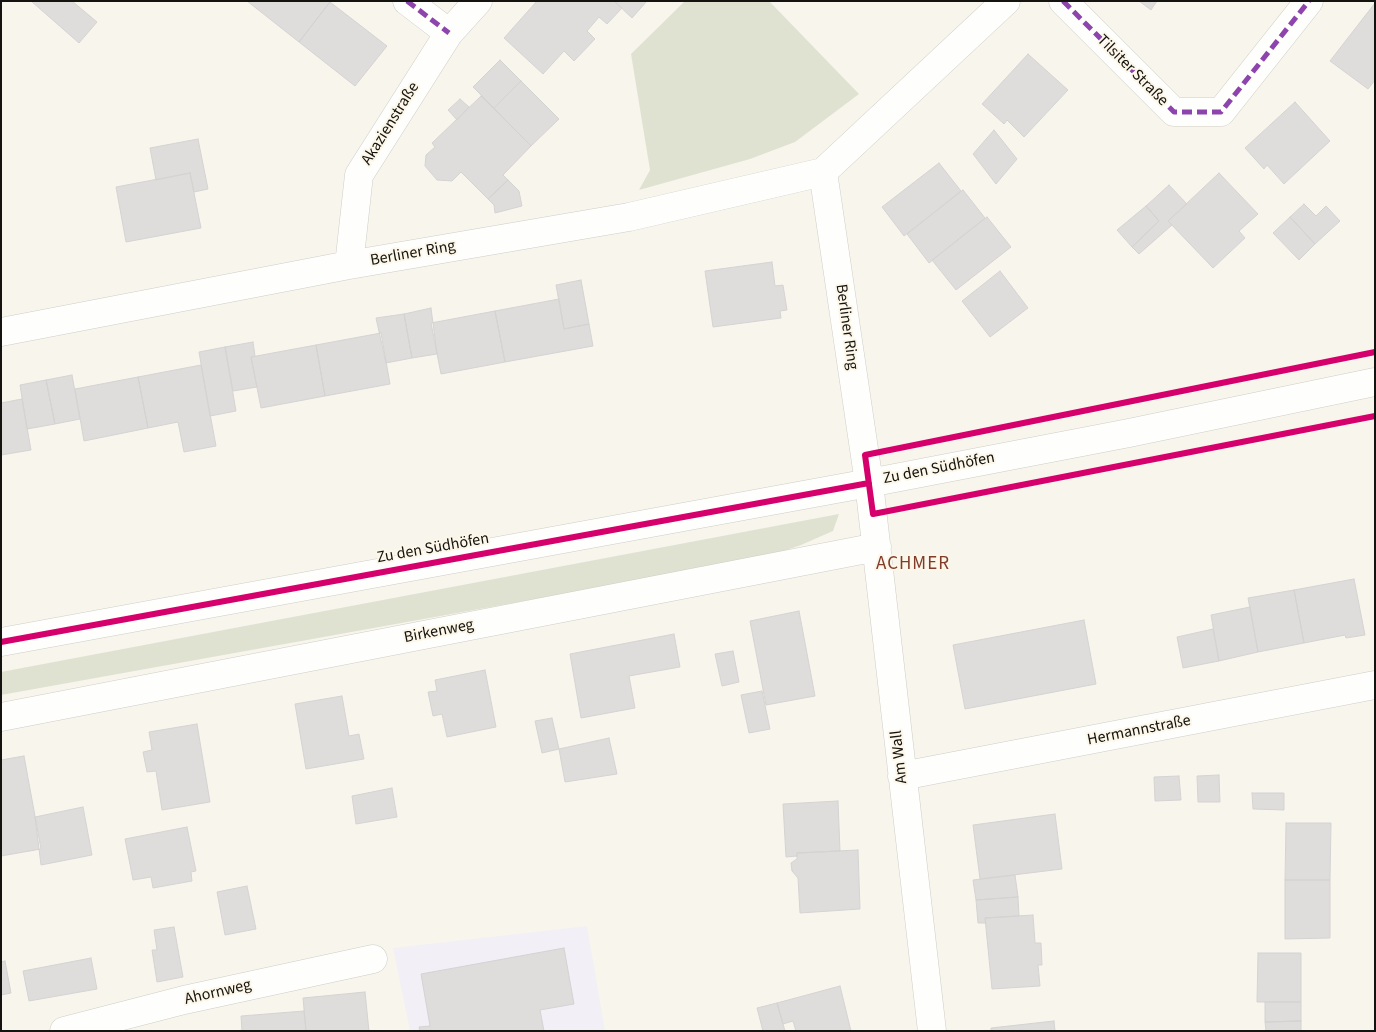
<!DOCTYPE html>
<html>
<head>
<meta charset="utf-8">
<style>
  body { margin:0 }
  #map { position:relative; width:1376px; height:1032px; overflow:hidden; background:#f8f5ed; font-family:"Source Sans 3",sans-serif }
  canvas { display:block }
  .frame { position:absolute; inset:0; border:2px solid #15130f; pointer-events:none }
</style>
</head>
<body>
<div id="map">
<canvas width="1376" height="1032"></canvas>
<div class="frame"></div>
</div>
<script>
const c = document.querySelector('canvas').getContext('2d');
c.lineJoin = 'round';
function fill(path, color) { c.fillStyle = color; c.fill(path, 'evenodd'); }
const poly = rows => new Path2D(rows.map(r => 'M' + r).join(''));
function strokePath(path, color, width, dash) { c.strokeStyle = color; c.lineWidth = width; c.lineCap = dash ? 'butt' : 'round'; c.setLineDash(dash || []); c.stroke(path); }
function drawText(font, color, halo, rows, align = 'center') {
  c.font = font + ' "Source Sans 3",sans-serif'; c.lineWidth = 4; c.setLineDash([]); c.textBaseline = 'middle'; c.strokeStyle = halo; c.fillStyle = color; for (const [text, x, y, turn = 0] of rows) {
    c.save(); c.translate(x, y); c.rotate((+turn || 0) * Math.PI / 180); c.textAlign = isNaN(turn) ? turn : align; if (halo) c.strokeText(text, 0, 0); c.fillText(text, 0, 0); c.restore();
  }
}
const education = poly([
  [587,926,605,1031,410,1031,393,948]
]);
const green = poly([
  [685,1,769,1,859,94,795,142,750,159,639,190,650,170,631,54],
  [839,514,833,531,801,545,763,558,1,695,1,672]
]);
const building = poly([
  [31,1,72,1,97,22,79,43,31,1],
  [247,1,329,1,330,2,299,42,247,1],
  [537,1,614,1,622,8,607,24,599,17,587,31,595,39,574,61,564,51,543,74,504,38,537,1],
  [614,1,647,1,632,18,614,1],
  [1139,1,1157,1,1151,10,1139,1],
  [330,2,387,46,355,86,299,42,330,2],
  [1375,3,1375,80,1368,89,1330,61,1375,3],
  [1028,54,1068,90,1024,137,1007,120,1004,124,982,104,1028,54],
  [500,60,521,81,494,108,473,87,500,60],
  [521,81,559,119,531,146,494,108,521,81],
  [481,96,531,146,503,175,508,180,488,199,461,172,452,181,437,180,425,166,426,155,435,147,432,143,481,96],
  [460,99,469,107,457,120,448,110,460,99],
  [1295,102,1330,141,1284,184,1267,165,1264,169,1245,148,1295,102],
  [994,130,1017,159,996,184,973,154,994,130],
  [198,139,208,189,194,192,190,173,156,180,150,148,198,139],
  [939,163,961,191,904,236,882,207,939,163],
  [190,173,201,228,126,242,116,187,190,173],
  [1219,173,1258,214,1239,231,1245,238,1213,268,1168,221,1219,173],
  [508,180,519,191,522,206,495,213,494,205,488,199,508,180],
  [1169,185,1187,204,1168,221,1172,225,1139,254,1132,247,1159,221,1146,206,1169,185],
  [963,190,985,218,929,263,907,234,963,190],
  [1304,204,1316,216,1326,206,1340,221,1315,244,1290,217,1304,204],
  [1146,206,1159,221,1132,247,1117,230,1146,206],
  [987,217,1011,247,956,290,932,260,987,217],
  [1290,217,1315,244,1299,260,1273,233,1290,217],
  [772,262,775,286,783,285,787,310,780,311,781,318,713,327,705,271,772,262],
  [1000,271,1028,308,990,337,962,301,1000,271],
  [581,280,589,324,564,329,556,285,581,280],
  [559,299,564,329,589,324,593,346,505,362,495,311,559,299],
  [431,308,437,354,412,358,404,314,431,308],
  [495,311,505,362,441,374,431,323,495,311],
  [404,314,412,358,386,363,376,318,404,314],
  [381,333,390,384,325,396,316,345,381,333],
  [253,342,255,356,251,357,257,387,233,391,225,347,253,342],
  [316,345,325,396,261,408,251,357,316,345],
  [225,347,236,411,210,416,199,352,225,347],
  [201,365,216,446,184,452,178,422,148,428,138,377,201,365],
  [72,375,80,419,55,424,46,380,72,375],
  [138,377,148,428,84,441,75,389,138,377],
  [46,380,55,424,27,429,20,385,46,380],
  [22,399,31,450,1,455,1,403,22,399],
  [1354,579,1365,635,1346,638,1345,635,1304,643,1294,590,1354,579],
  [1294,590,1304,643,1258,652,1248,598,1294,590],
  [1250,607,1258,652,1219,661,1211,615,1250,607],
  [799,611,815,696,766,705,750,621,799,611],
  [1084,620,1096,684,965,709,953,645,1084,620],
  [1213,629,1219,661,1183,668,1177,637,1213,629],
  [674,634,680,667,629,676,635,708,581,718,570,654,674,634],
  [733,651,739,682,722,686,715,654,733,651],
  [485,670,496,727,447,737,442,714,433,716,428,692,437,691,435,680,485,670],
  [762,691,770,729,749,733,741,695,762,691],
  [342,696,349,736,359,734,364,759,306,769,295,704,342,696],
  [552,718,559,749,542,753,535,721,552,718],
  [197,724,210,802,162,810,156,771,147,772,143,752,152,750,149,732,197,724],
  [609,738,617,774,565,782,559,749,609,738],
  [24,756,41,849,1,856,1,760,24,756],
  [1219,775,1220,802,1198,802,1197,776,1219,775],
  [1179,776,1181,800,1155,801,1154,777,1179,776],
  [392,788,397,817,356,824,352,796,392,788],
  [1252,793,1284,793,1284,810,1253,809,1252,793],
  [838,801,840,851,797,853,797,856,786,857,783,804,838,801],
  [83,807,92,855,41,865,35,817,83,807],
  [1055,814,1062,869,980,879,973,825,1055,814],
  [1286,823,1331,823,1330,880,1285,880,1286,823],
  [187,827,196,871,191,872,192,881,153,888,151,877,133,880,125,839,187,827],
  [858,850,860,909,800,913,798,878,792,871,791,863,797,859,797,853,858,850],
  [1015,875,1018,897,976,900,973,880,1015,875],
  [1285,880,1330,880,1330,938,1285,939,1285,880],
  [247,886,256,929,225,935,217,892,247,886],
  [1018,897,1019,916,985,918,986,923,978,923,976,900,1018,897],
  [1033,915,1035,943,1041,943,1042,965,1038,965,1040,986,992,989,985,918,1033,915],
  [174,927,183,977,157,982,152,950,157,950,154,930,174,927],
  [564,948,574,1004,540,1010,544,1031,420,1031,419,1027,430,1026,421,974,564,948],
  [1258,953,1301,953,1301,1002,1257,1002,1258,953],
  [91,958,97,989,29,1001,23,971,91,958],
  [5,961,11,993,1,995,1,962,5,961],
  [840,986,851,1031,796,1031,793,1021,783,1024,777,1003,840,986],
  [365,992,369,1031,306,1031,303,998,365,992],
  [1265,1002,1301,1002,1301,1021,1265,1022,1265,1002],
  [777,1003,785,1031,763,1031,757,1008,777,1003],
  [304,1011,306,1031,242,1031,241,1016,304,1011],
  [1054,1021,1055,1031,991,1031,991,1028,1054,1021],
  [1301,1021,1301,1031,1266,1031,1265,1022,1301,1021]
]);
const minor = poly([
  [407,1,449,33],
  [1063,1,1174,112,1221,112,1309,1],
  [823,172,869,483,932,1031],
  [349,265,359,175,449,33,478,1],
  [1,332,349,265,629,217,823,172,1006,1],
  [1,642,869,483,1129,433,1375,382],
  [1,717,877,547],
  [902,776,1375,685],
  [64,1031,184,1000,373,959]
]);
const quiet = poly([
  [407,1,449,33],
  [1063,1,1174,112,1221,112,1309,1]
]);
const cycleway = poly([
  [1375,352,865,455,873,514,1375,416],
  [1,642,869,483]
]);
const streetNames = [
  ["Tilsiter Straße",1132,71,45],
  ["Akazienstraße",391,124,-58],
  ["Berliner Ring",413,254,-10],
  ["Berliner Ring",846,327,82],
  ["Zu den Südhöfen",939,469,-11],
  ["Zu den Südhöfen",433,549,-10],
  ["Birkenweg",439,632,-11],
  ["Hermannstraße",1139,731,-11],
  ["Am Wall",900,757,-96],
  ["Ahornweg",218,993,-13]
];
const quarterNames = [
  ["ACHMER",913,565]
];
fill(education, '#f2f0f6');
fill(green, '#e0e2d1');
fill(building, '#dfdddc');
strokePath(building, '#d5d3d2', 1);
strokePath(minor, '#cfcdc6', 29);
strokePath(minor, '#fefefc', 28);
strokePath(quiet, '#8e44ad', 5, [10, 5]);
strokePath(cycleway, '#d6006c', 6);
drawText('16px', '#15130f', '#fcf7e9', streetNames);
c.letterSpacing = '1px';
drawText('19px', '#803b2a', '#fcf7e9', quarterNames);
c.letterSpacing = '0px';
</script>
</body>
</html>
